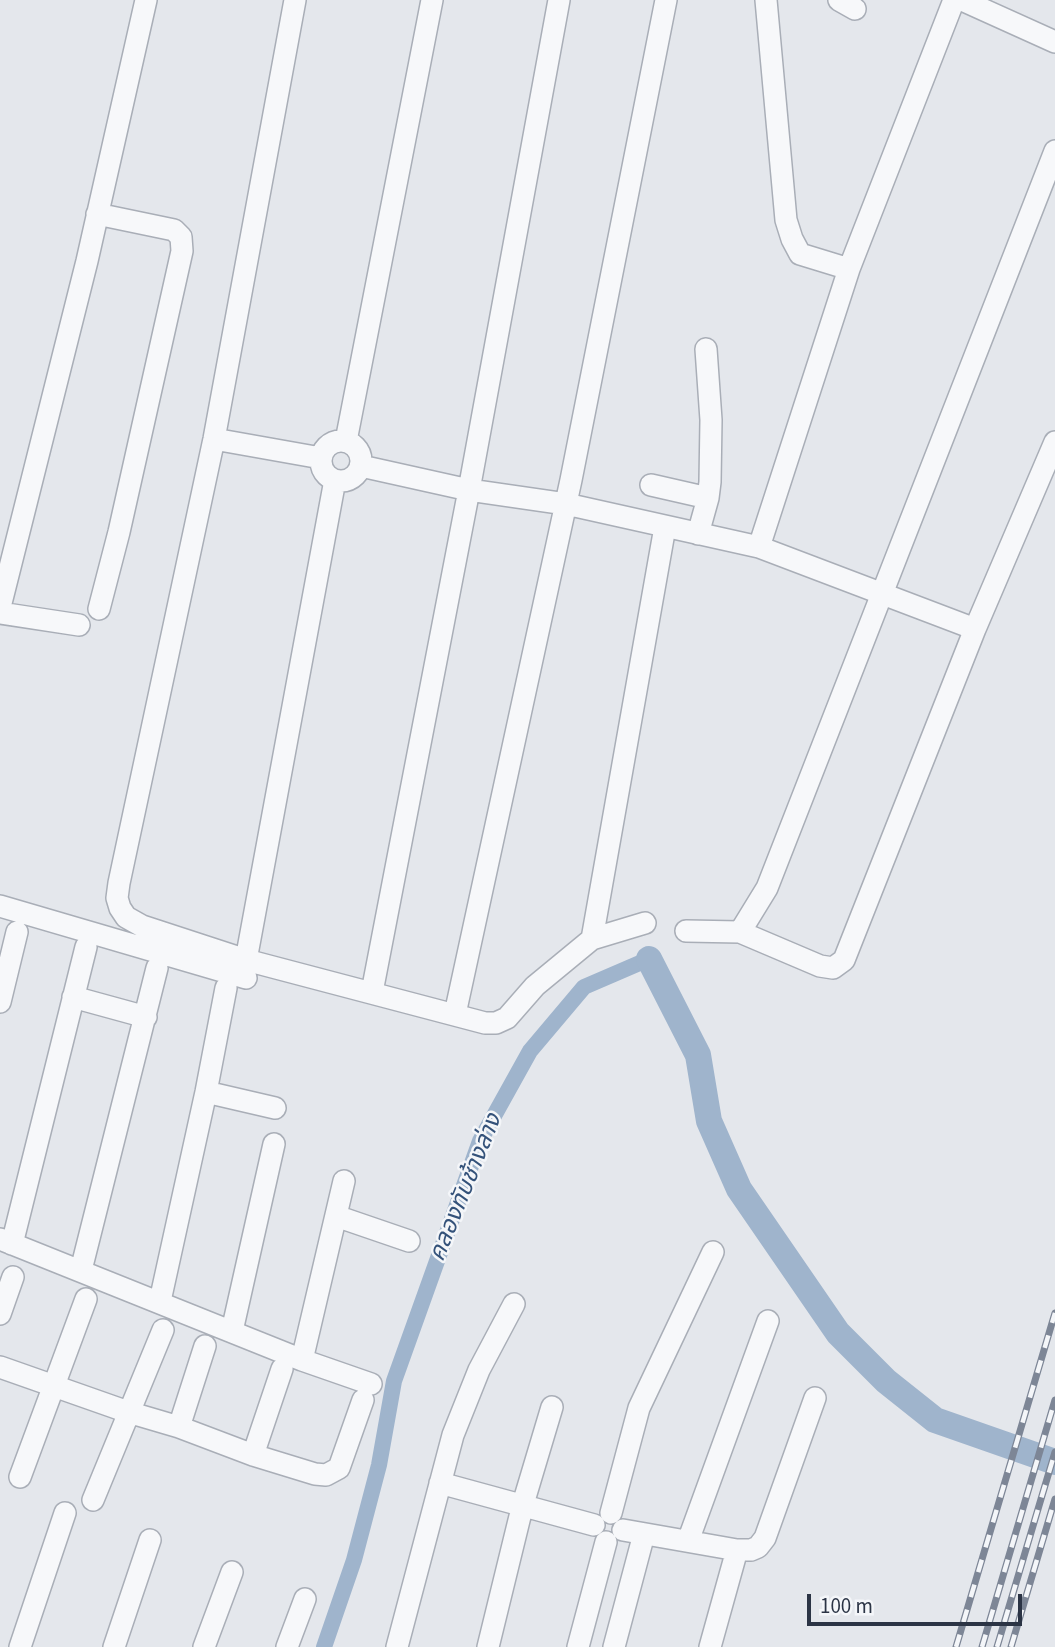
<!DOCTYPE html>
<html>
<head>
<meta charset="utf-8">
<style>
  body { margin:0 }
  #map { position:relative; width:1055px; height:1647px; overflow:hidden; background:#e4e7ec; font-family:"Source Sans 3",sans-serif }
  canvas { display:block }
  .scale { position:absolute; left:807px; top:1594px; width:215px; height:32px; box-sizing:border-box; border:4px solid #2b3445; border-top:0; padding-left:9px; font-size:21px; line-height:24px; white-space:nowrap; color:#2b3445; -webkit-text-stroke:5px #f4f6f9; paint-order:stroke }
</style>
</head>
<body>
<div id="map">
<canvas width="1055" height="1647"></canvas>
<div class="scale">100 m</div>
</div>
<script>
const c = document.querySelector('canvas').getContext('2d');
c.lineJoin = 'round';
const poly = rows => new Path2D(rows.map(r => 'M' + r).join(''));
function strokePath(path, color, width, dash) { c.strokeStyle = color; c.lineWidth = width; c.lineCap = dash ? 'butt' : 'round'; c.setLineDash(dash || []); c.stroke(path); }
function drawText(font, color, halo, rows, align = 'center') {
  c.font = font + ' "Source Sans 3","Noto Sans Thai",sans-serif'; c.lineWidth = 5; c.setLineDash([]); c.textBaseline = 'middle'; c.strokeStyle = halo; c.fillStyle = color; for (const [text, x, y, turn = 0] of rows) {
    c.save(); c.translate(x, y); c.rotate((+turn || 0) * Math.PI / 180); c.textAlign = isNaN(turn) ? turn : align; if (halo) c.strokeText(text, 0, 0); c.fillText(text, 0, 0); c.restore();
  }
}
const canal = poly([
  [324,1647,354,1560,379,1465,394,1381,480,1141,530,1051,584,987,649,959]
]);
const river = poly([
  [649,959,698,1055,709,1121,739,1189,838,1333,886,1381,935,1420,1055,1462]
]);
const minor = poly([
  [295,0,214,439,119,883,117,898,120,908,126,917,142,926,246,960,485,1023,496,1023,507,1018,535,986,592,939,645,923],
  [766,0,786,220,792,239,800,254,849,269],
  [839,0,855,9],
  [962,0,1055,42],
  [97,214,174,230,181,237,182,251,119,532,99,609],
  [214,439,321,458],
  '321 461a20 20 0 1 1 40 0a20 20 0 1 1-40 0Z',
  [346,441,432,0],
  [361,466,469,490,566,504,759,547,975,629],
  [651,485,708,498],
  [698,534,708,498,710,482,711,420,706,349],
  [759,547,849,269,954,0],
  [0,607,87,261,146,0],
  [0,613,79,625],
  [0,906,246,978],
  [686,931,740,932,820,966,833,968,844,960,975,629,1055,442],
  [740,932,767,888,1055,151],
  [592,939,665,527],
  [246,960,335,480],
  [372,992,469,490,559,0],
  [73,997,146,1017],
  [0,1002,17,932],
  [455,1014,571,480,666,0],
  [206,1092,275,1108],
  [336,1216,409,1241],
  [0,1239,302,1360,371,1384],
  [12,1244,86,947],
  [81,1270,157,968],
  [160,1301,206,1092,226,988],
  [0,1314,13,1277],
  [232,1331,274,1144],
  [302,1360,344,1181],
  [0,1367,128,1412,179,1427,253,1455,315,1474,326,1475,339,1468,363,1400],
  [179,1427,205,1346],
  [253,1455,282,1369],
  [20,1477,86,1299],
  [440,1483,594,1525],
  [93,1500,163,1330],
  [611,1513,639,1408,713,1252],
  [623,1530,737,1550,751,1550,758,1547,765,1538,815,1398],
  [688,1541,768,1321],
  [20,1647,65,1513],
  [114,1647,150,1540],
  [204,1647,232,1572],
  [287,1647,305,1599],
  [397,1647,453,1435,479,1370,514,1304],
  [488,1647,523,1504,552,1407],
  [578,1647,606,1542],
  [614,1647,644,1534],
  [710,1647,737,1550]
]);
const rail = poly([
  [956,1647,1055,1313],
  [982,1647,1055,1400],
  [997,1647,1055,1452],
  [1011,1647,1055,1499]
]);
const waterNames = [
  ["คลองทับช้างล่าง",467,1188,-68]
];
strokePath(canal, '#9fb4cc', 16);
strokePath(river, '#9fb4cc', 26);
strokePath(minor, '#a9aeb7', 24);
strokePath(minor, '#f7f8fa', 21);
strokePath(rail, '#7d8696', 7);
strokePath(rail, '#f4f6f9', 4.5, [13]);
drawText('italic 24px', '#34527a', '#f4f6f9', waterNames);
</script>
</body>
</html>
